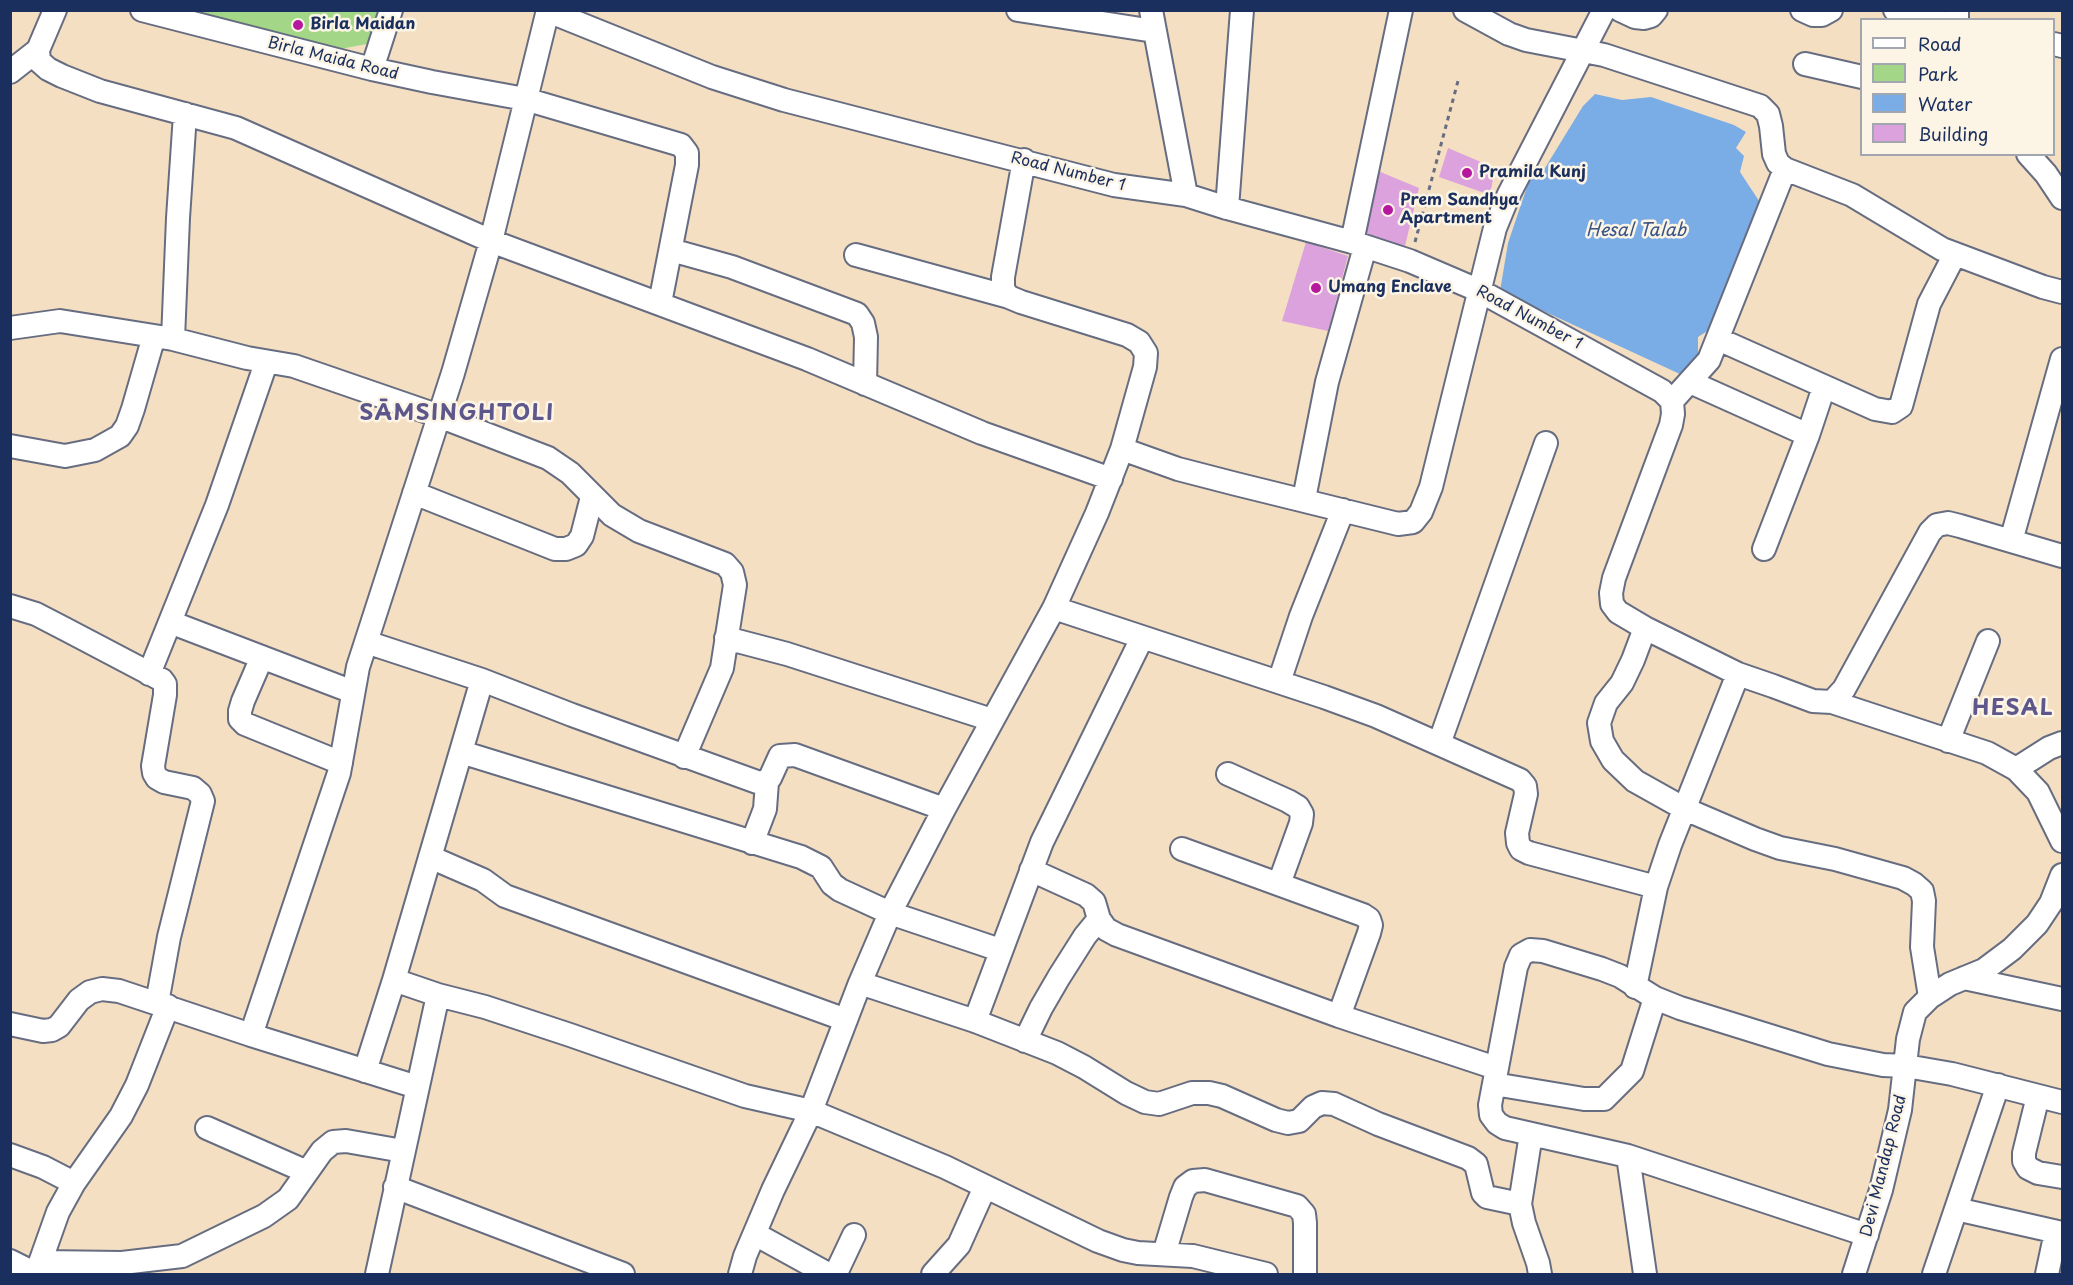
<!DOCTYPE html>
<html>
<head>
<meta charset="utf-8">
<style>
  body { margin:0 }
  #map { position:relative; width:2073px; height:1285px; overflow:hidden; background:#f5dfc2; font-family:"Playpen Sans",sans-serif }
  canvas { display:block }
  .frame { position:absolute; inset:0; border:12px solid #1b2f5e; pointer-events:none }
  .legend { position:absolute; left:1860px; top:18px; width:195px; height:138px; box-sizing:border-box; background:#fcf5e5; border:2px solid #a2a6af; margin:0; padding:8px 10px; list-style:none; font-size:18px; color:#1b2f5e }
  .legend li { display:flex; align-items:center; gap:12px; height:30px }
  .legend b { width:30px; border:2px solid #a2a6af }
</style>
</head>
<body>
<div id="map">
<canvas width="2073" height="1285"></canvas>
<div class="frame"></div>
<ul class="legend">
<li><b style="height:8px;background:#fff"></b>Road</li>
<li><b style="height:16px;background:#a3d787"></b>Park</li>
<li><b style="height:16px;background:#7aace6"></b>Water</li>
<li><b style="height:16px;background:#dba2de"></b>Building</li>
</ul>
</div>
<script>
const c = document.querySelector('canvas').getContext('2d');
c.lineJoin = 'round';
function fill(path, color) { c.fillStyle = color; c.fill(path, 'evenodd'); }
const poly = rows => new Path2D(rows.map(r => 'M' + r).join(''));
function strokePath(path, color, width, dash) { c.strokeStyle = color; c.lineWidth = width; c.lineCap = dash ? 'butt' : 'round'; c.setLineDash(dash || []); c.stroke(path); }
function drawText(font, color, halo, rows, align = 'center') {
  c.font = font + ' "Playpen Sans",sans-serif'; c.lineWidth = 5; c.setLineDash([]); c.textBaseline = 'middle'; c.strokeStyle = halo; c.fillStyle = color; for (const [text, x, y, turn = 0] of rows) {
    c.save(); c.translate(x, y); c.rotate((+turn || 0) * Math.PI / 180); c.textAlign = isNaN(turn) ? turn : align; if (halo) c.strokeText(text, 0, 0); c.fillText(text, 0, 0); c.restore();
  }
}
const green = poly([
  [164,11,383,11,372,43,330,51]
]);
const water = poly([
  [1595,94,1622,100,1651,97,1734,125,1746,132,1736,148,1744,156,1740,172,1765,210,1718,324,1698,337,1698,360,1682,375,1500,291,1508,243,1530,178,1545,168,1583,106]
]);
const building = poly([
  [1448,148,1495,168,1490,195,1439,177],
  [1371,168,1419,188,1405,246,1358,233],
  [1306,242,1348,256,1328,331,1282,321]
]);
const path = poly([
  [1415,242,1458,81]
]);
const minor = poly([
  [55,10,38,50,39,61,48,69,62,76,100,91,236,128,491,241,807,359,982,433,1111,479],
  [142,10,372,69,432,82,525,99,681,145,687,153,687,165,660,303],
  [1018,10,1154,31],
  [1151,10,1186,195],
  [1465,10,1509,34,1526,40,1604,55,1760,106,1768,114,1771,126,1774,154,1778,163,1785,169,1852,195,1942,249,2043,287,2062,292],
  [1620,10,1635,17,1644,18,1651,16,1656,10],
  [1802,10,1813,15,1822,15,1831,10],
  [1895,10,1938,20],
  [1957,10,1957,20],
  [548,11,712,77,784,100,1114,185,1186,195,1227,208,1352,242,1410,261,1480,291,1662,391,1672,401,1673,414,1671,425,1614,578,1611,593,1612,604,1618,612,1645,628,1738,674,1773,686,1813,701,1832,702,1844,689,1930,532,1937,525,1948,523,1960,526,2062,556],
  [2054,44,2062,46],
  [1805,64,1862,77],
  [372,69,391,10],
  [10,72,38,50],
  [2028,154,2046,174,2062,198],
  [1227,208,1242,10],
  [1352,242,1401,10],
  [671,250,732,267,857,314,863,323,866,337,865,384],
  [856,255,1009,297],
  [10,328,60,321,173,339,247,358,294,366,439,416,548,458,570,473,612,515,639,531,725,564,732,572,735,585,722,668,684,757],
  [173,339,178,218,185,114],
  [1718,339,1875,409,1892,412,1901,406,1929,304,1955,254],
  [1690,382,1808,435],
  [1672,401,1709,360,1785,169],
  [10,446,65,456,95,450,120,436,127,426,133,409,154,336],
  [1122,449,1178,469,1236,484,1398,524,1413,522,1421,512,1431,487,1495,228,1509,194,1604,10],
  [414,493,555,549,566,549,576,545,582,536,592,497],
  [1304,499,1327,382,1365,247],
  [2011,541,2062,359],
  [1764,549,1808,435,1824,387],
  [10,606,36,614,65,629,162,680,165,684,165,695,153,766,154,773,157,778,164,782,193,788,200,794,203,801,169,937,157,1003],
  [1054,608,1324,697,1376,716,1520,780,1525,786,1526,794,1517,833,1518,843,1521,849,1529,853,1656,887],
  [170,622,353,692],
  [1645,628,1633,660,1622,683,1606,703,1599,723,1602,741,1613,760,1635,781,1685,809,1755,839,1780,848,1835,859,1903,878,1914,884,1922,891,1924,901,1922,947,1930,997],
  [726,638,787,654,992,720],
  [262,657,243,701,240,711,240,719,245,724,341,763],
  [149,674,217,505,266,363],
  [1279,682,1301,616,1343,510],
  [1832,702,1987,753,2016,769,2038,792,2062,841],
  [1948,741,1988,641],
  [1439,744,1546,443],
  [461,752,801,857,821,867,832,884,840,890,890,913,1000,950],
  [2016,769,2049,748,2062,743],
  [1228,774,1288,801,1298,807,1302,814,1301,823,1279,884],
  [944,809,1054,608,1097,513,1122,449,1145,367,1146,353,1139,342,1127,335,1021,302,1009,297,1003,290,1003,277,1024,160],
  [752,843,765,809,767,782],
  [1182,849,1363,915,1369,919,1371,925,1369,933,1339,1016],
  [430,857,483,880,505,896,846,1020],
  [1031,870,1086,895,1094,902,1099,919,1106,929,1117,935,1339,1016,1496,1068],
  [1964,978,2062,999],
  [860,983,975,1021,1057,1053,1084,1067,1126,1093,1145,1102,1159,1104,1192,1093,1209,1093,1222,1096,1276,1120,1288,1123,1299,1121,1313,1107,1322,1103,1334,1104,1378,1124,1468,1158,1476,1164,1483,1193,1487,1197,1520,1204],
  [1635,987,1656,887,1670,845,1738,674],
  [438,995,485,1007,570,1035,745,1096,811,1111,860,983,890,913,944,809,795,755,780,756,770,778,762,783,757,782,572,715,482,680],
  [975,1021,1042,842,1142,638],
  [10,1024,43,1031,52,1030,59,1026,79,1000,90,992,102,989,119,991,251,1035,339,773,358,667,453,373,491,241,548,10],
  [251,1035,417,1087],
  [1025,1041,1041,1008,1059,977,1085,936,1099,919],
  [365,1071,394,980,482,680,366,642],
  [1494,1084,1584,1099,1604,1099,1632,1071,1655,998],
  [2038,1096,2024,1153,2024,1161,2028,1168,2038,1173,2062,1177],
  [207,1128,307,1172],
  [1531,1134,1520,1204,1524,1223,1538,1263,1540,1274],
  [10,1155,43,1167,74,1183],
  [1628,1156,1645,1274],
  [395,1187,623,1274],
  [1956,1209,2062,1233],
  [755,1234,826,1273,833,1274,837,1271,854,1235],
  [1867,1235,1628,1156,1505,1128,1497,1123,1491,1115,1490,1105,1516,967,1521,955,1530,950,1543,951,1602,969,1620,976,1655,998,1680,1008,1828,1054,1883,1065,1906,1066,1952,1074,2062,1102],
  [1164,1254,1181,1197,1185,1187,1193,1181,1205,1180,1297,1206,1304,1214,1305,1223,1305,1274],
  [10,1261,36,1274],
  [41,1262,122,1263,182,1256,264,1216,288,1199,322,1151,333,1142,346,1141,403,1151],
  [36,1274,58,1212,74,1183,121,1116,137,1085,168,1006],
  [377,1274,438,995,394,980],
  [740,1274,745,1256,773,1190,811,1111,945,1167,1098,1241,1123,1250,1138,1253,1193,1256,1266,1274],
  [933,1274,959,1245,985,1187],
  [1854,1274,1881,1190,1900,1110,1908,1039,1915,1012,1930,997,1950,984,1984,970,2012,949,2037,924,2051,903,2062,875],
  [1934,1274,1998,1085],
  [2047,1274,2056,1232]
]);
const markers = [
  [298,25,6,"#b5179e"],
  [1467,173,6,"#b5179e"],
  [1388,210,6,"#b5179e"],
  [1316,288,6,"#b5179e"]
];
const poiNames = [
  ["Birla Maidan",310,25],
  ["Pramila Kunj",1479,173],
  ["Prem Sandhya",1400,201],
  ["Apartment",1400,219],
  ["Umang Enclave",1328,288]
];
const streetNames = [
  ["Birla Maida Road",333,59,14],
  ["Road Number 1",1068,172,14],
  ["Road Number 1",1529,318,28],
  ["Devi Mandap Road",1884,1166,-76]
];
const waterNames = [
  ["Hesal Talab",1636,231]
];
const districtNames = [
  ["SĀMSINGHTOLI",457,414],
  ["HESAL",2013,709]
];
fill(green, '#a3d787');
fill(water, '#7aace6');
fill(building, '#dba2de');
strokePath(minor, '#676d81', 26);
strokePath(path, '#676d81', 3, [4.5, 4.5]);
strokePath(minor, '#fff', 22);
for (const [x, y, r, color] of markers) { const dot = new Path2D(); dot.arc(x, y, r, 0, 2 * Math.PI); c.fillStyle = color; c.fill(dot); strokePath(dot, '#fcf5e5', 2); }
drawText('bold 16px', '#1b2f5e', '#fcf5e5', poiNames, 'left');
drawText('16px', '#1b2f5e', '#fcf5e5', streetNames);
drawText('italic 18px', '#385487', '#fcf5e5', waterNames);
c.letterSpacing = '1.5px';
drawText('bold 22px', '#5e578b', '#fcf5e5', districtNames);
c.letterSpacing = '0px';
</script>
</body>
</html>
